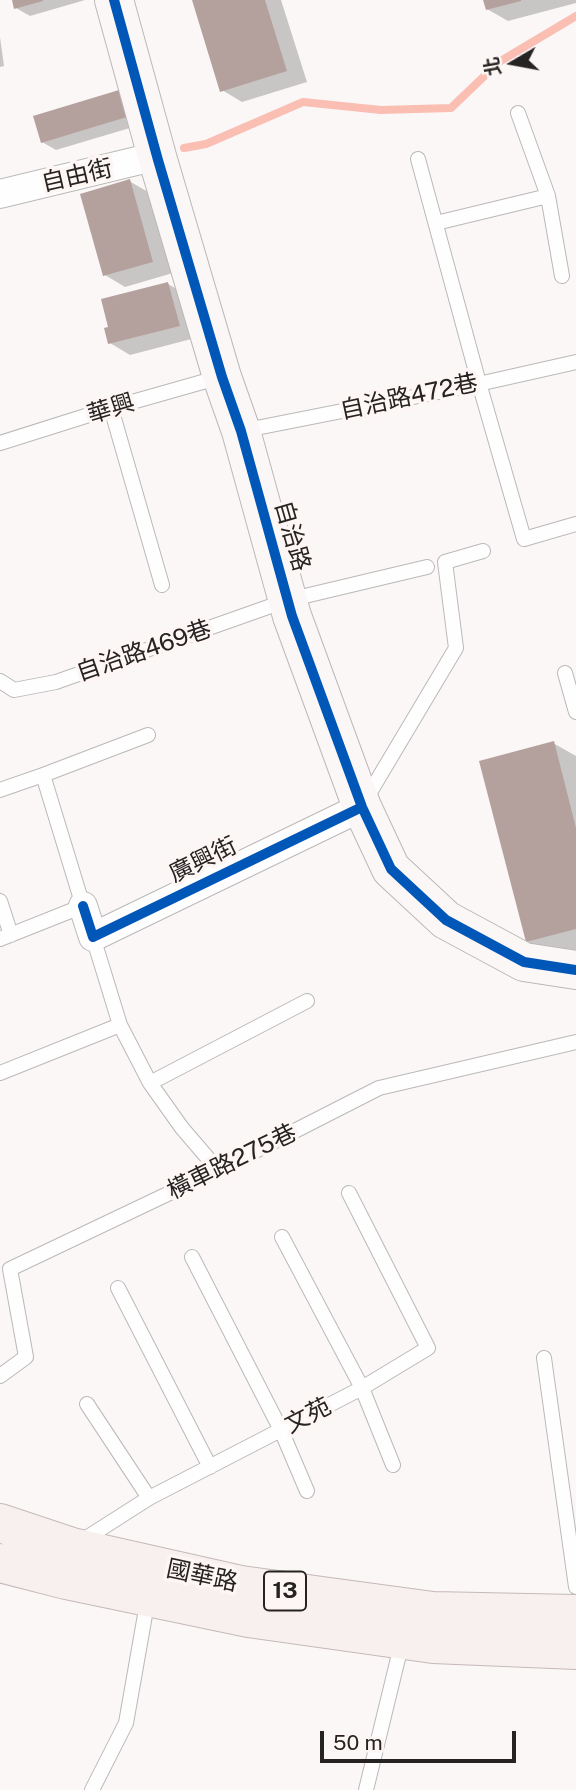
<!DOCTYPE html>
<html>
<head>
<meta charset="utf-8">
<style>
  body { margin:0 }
  #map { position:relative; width:576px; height:1790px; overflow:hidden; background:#fbf7f7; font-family:"Public Sans","Noto Sans TC",sans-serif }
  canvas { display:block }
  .north { position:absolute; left:478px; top:28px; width:70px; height:70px; -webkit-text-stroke:5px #fdf6f5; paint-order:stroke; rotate:260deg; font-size:19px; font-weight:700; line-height:28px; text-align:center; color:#262323 }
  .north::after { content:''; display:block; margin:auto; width:24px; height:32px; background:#262323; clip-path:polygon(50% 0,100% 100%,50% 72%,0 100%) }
  .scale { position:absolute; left:320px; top:1731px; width:196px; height:32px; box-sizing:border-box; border:4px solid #262323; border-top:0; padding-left:9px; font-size:21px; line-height:24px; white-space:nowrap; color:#262323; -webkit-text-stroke:5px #fdf6f5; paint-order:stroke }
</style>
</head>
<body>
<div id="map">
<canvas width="576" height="1790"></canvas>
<div class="north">北</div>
<div class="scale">50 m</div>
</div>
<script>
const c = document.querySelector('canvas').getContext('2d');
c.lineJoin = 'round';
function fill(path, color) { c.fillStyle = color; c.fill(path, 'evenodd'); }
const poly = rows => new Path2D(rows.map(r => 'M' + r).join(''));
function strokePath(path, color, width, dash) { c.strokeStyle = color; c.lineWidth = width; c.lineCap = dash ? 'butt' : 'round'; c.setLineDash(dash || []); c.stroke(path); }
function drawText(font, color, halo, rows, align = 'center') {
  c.font = font + ' "Public Sans","Noto Sans TC",sans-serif'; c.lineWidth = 7; c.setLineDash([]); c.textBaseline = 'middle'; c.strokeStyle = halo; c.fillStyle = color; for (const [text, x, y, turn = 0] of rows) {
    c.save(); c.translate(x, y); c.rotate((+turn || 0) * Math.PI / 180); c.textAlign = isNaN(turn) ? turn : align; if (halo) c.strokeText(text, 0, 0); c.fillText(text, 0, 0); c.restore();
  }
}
const shadow = poly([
  [13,0,85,0,30,16,16,8],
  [194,0,281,0,307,82,242,102,222,90],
  [485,0,576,0,576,3,508,21,487,9],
  [0,37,4,66,0,67],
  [118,92,140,125,56,150,42,142],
  [129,181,150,193,173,273,125,287,105,275],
  [168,284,189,296,199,337,130,355,110,343],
  [553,743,576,756,576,954,559,959,527,941]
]);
const stream = poly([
  [184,148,206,144,303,102,381,110,451,108,499,62,576,16]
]);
const building = poly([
  [12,0,43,0,43,1,14,9],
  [192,0,265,0,287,71,220,92],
  [483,0,521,0,521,1,486,10],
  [119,90,127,117,41,143,33,116],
  [130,179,153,262,103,276,80,194],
  [168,282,180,326,108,344,104,328,108,327,101,299],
  [554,741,576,828,576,929,526,942,479,761]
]);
const lane = poly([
  [518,113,548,196,562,276],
  [418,159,479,383,524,539,576,524],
  [436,223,548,196],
  [111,408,162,585],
  [241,431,474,385,576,362],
  [0,443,111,408,220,377],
  [565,673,576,712],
  [0,681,14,690,56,682,288,600,427,567],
  [0,790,43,775],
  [366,799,456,648,445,562,483,551],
  [0,901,11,935],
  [93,937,120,1025,150,1083,182,1128,218,1170],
  [0,939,83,906,43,775,148,735],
  [0,1073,120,1025],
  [150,1083,307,1001],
  [282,1237,362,1388,393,1465],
  [192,1257,281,1430,307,1491],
  [118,1288,210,1467],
  [544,1358,576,1587],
  [0,1376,26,1357,10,1269,218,1170,379,1088,576,1042],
  [87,1404,149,1498],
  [80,1542,149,1498,362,1388,428,1348,349,1193],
  [92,1790,126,1723,148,1598],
  [366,1790,402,1642]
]);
const street = poly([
  [0,194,153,157,158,160],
  [83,906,93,937,362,807]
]);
const secondary = poly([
  [114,0,158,160,222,377,241,431,292,616,362,807,391,869,446,920,524,962,576,970]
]);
const primary = poly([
  [0,1523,72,1547,241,1585,433,1611,576,1614],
  [0,1563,66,1580,248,1618,433,1644,576,1650]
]);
const cycleway = poly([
  [114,0,158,160,222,377,241,431,292,616,362,807,391,869,446,920,524,962,576,970],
  [83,906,93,937,362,807]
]);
const shields = [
  [285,1591,42]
];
const shieldNames = [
  ["13",285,1591]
];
const streetNames = [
  ["自由街",77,176,-13],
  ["自治路472巷",409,397,-12],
  ["華興",111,409,-17],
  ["自治路",292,536,74],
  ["自治路469巷",144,651,-19],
  ["廣興街",203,860,-26],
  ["橫車路275巷",232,1162,-26],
  ["文苑",308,1416,-27],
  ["國華路",202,1576,12]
];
fill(shadow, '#0003');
strokePath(stream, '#fabeb3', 8);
fill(building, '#b4a19d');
strokePath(lane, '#bbb8b8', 16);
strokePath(street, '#bbb8b8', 30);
strokePath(secondary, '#bbb8b8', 40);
strokePath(primary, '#c6b9b8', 40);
strokePath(lane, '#fefefe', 14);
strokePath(street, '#fefefe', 28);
strokePath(secondary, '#fbf7f7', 38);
strokePath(primary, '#f7f0ef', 38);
strokePath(cycleway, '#0057b8', 10);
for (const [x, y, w] of shields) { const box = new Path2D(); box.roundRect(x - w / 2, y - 19.5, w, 39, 5); c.fillStyle = '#fdf6f5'; c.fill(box); strokePath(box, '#262323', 2); }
drawText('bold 23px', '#262323', null, shieldNames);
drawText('24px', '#262323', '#fdf6f5', streetNames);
</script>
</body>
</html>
